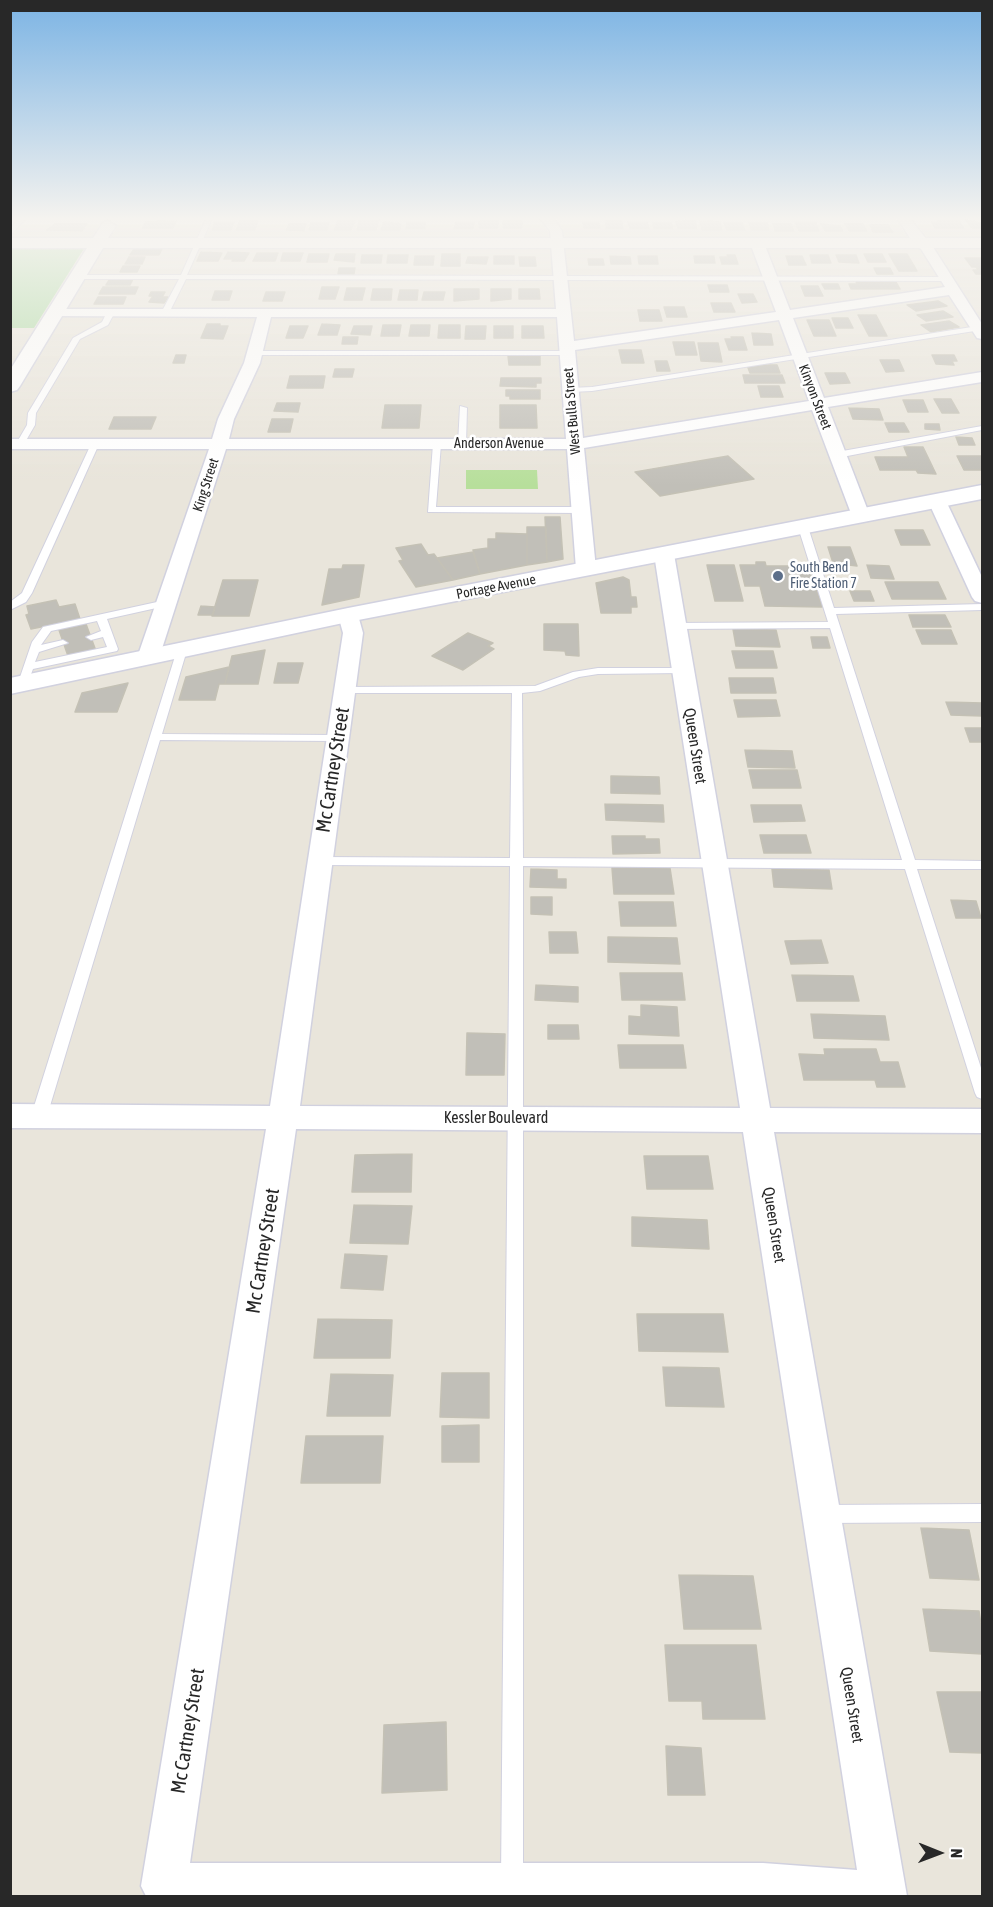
<!DOCTYPE html>
<html>
<head>
<meta charset="utf-8">
<style>
  body { margin:0 }
  #map { position:relative; width:993px; height:1907px; overflow:hidden; background:#e9e5db; font-family:"Asap Condensed",sans-serif }
  canvas { display:block }
  .frame { position:absolute; inset:0; border:12px solid #282828; pointer-events:none }
  .north { position:absolute; left:909px; top:1823px; width:60px; height:60px; -webkit-text-stroke:4px #fff; paint-order:stroke; rotate:91deg; font-size:16px; font-weight:700; line-height:24px; text-align:center; color:#282828 }
  .north::after { content:''; display:block; margin:auto; width:21px; height:27px; background:#282828; clip-path:polygon(50% 0,100% 100%,50% 72%,0 100%) }
</style>
</head>
<body>
<div id="map">
<canvas width="993" height="1907"></canvas>
<div class="frame"></div>
<div class="north">N</div>
</div>
<script>
const c = document.querySelector('canvas').getContext('2d');
c.lineJoin = 'round';
function fill(path, color) { c.fillStyle = color; c.fill(path, 'evenodd'); }
const poly = rows => new Path2D(rows.map(r => 'M' + r).join(''));
function strokePath(path, color, width, dash) { c.strokeStyle = color; c.lineWidth = width; c.lineCap = dash ? 'butt' : 'round'; c.setLineDash(dash || []); c.stroke(path); }
function drawText(font, color, halo, rows, align = 'center') {
  c.font = font + ' "Asap Condensed",sans-serif'; c.lineWidth = 5; c.setLineDash([]); c.textBaseline = 'middle'; c.strokeStyle = halo; c.fillStyle = color; for (const [text, x, y, turn = 0] of rows) {
    c.save(); c.translate(x, y); c.rotate((+turn || 0) * Math.PI / 180); c.textAlign = isNaN(turn) ? turn : align; if (halo) c.strokeText(text, 0, 0); c.fillText(text, 0, 0); c.restore();
  }
}
const green = poly([
  [10,247,85,247,34,328,11,328]
]);
const pitch = poly([
  [466,470,537,470,538,489,466,489]
]);
const building = poly([
  [339,219,356,219,351,230,334,230,339,219],
  [360,219,379,219,376,230,357,230,360,219],
  [694,219,697,229,678,229,676,222,694,219],
  [937,219,958,220,964,228,935,228,932,222,939,222,937,219],
  [486,220,498,220,498,228,479,228,479,222,486,220],
  [966,220,982,223,982,228,972,228,966,220],
  [176,221,173,228,142,228,146,222,176,221],
  [240,221,258,221,255,230,236,230,240,221],
  [503,221,522,221,522,228,503,228,503,221],
  [606,221,622,221,623,229,606,229,606,221],
  [700,221,720,222,722,230,702,230,700,221],
  [215,222,234,222,231,230,212,230,215,222],
  [384,222,401,224,400,230,381,230,384,222],
  [407,222,425,222,425,229,406,229,407,222],
  [456,222,474,222,473,229,454,229,456,222],
  [583,222,598,222,600,228,584,228,583,222],
  [628,222,647,222,649,229,630,229,628,222],
  [795,222,815,222,819,231,799,231,795,222],
  [311,223,329,223,327,230,309,230,311,223],
  [653,223,671,223,673,229,654,229,653,223],
  [724,223,742,223,745,230,727,230,724,223],
  [749,223,767,223,769,230,751,230,749,223],
  [55,224,87,224,82,231,46,230,55,224],
  [289,224,306,224,304,231,286,230,289,224],
  [773,224,791,224,794,231,775,231,773,224],
  [821,224,840,226,843,231,825,231,821,224],
  [845,224,863,224,867,231,849,231,845,224],
  [870,225,888,225,893,232,873,232,870,225],
  [134,249,162,249,159,255,130,255,134,249],
  [201,252,222,253,218,261,197,261,201,252],
  [228,252,249,253,244,261,232,261,233,259,224,259,228,252],
  [257,253,278,253,275,261,253,261,257,253],
  [283,253,303,253,300,261,281,261,283,253],
  [309,254,329,254,327,262,307,262,309,254],
  [336,254,355,254,354,262,334,260,336,254],
  [442,254,460,254,460,266,441,266,442,254],
  [864,254,882,254,886,262,868,262,864,254],
  [889,254,907,254,917,271,899,271,889,254],
  [362,255,382,255,381,263,361,263,362,255],
  [388,255,408,255,407,263,387,263,388,255],
  [727,255,735,255,738,264,722,264,720,257,728,257,727,255],
  [810,255,828,255,831,263,812,263,810,255],
  [836,255,856,255,859,263,839,262,836,255],
  [415,256,434,256,433,265,414,265,415,256],
  [494,256,514,256,514,264,494,264,494,256],
  [610,256,630,257,631,264,611,264,610,256],
  [638,256,657,256,658,264,639,264,638,256],
  [694,256,714,256,715,263,695,263,694,256],
  [786,256,802,256,806,265,789,265,786,256],
  [129,257,145,257,142,264,125,264,129,257],
  [468,257,488,257,486,264,466,263,468,257],
  [519,257,535,257,536,266,520,266,519,257],
  [965,258,982,258,982,274,976,274,973,270,978,270,976,267,972,267,965,258],
  [588,259,603,259,604,265,589,265,588,259],
  [123,266,140,266,137,272,120,272,123,266],
  [339,268,355,268,354,274,338,274,339,268],
  [874,268,890,268,893,274,877,274,874,268],
  [111,277,134,277,130,285,106,285,111,277],
  [856,282,896,282,900,289,851,289,849,284,857,284,856,282],
  [822,284,838,284,840,289,825,289,822,284],
  [708,285,727,285,729,292,710,292,708,285],
  [801,286,818,286,823,296,805,296,801,286],
  [103,287,138,287,135,294,99,294,103,287],
  [322,287,339,287,335,299,319,299,322,287],
  [347,288,365,288,362,300,344,300,347,288],
  [373,289,392,289,391,300,371,300,373,289],
  [454,289,479,289,479,299,454,301,454,289],
  [491,289,511,289,511,299,491,301,491,289],
  [519,289,539,289,540,299,519,299,519,289],
  [400,290,418,290,417,300,398,300,400,290],
  [215,291,232,291,229,300,212,300,215,291],
  [151,292,165,292,162,297,168,297,164,303,149,302,153,296,149,296,151,292],
  [266,292,285,292,282,301,263,301,266,292],
  [424,292,445,292,443,300,422,300,424,292],
  [738,294,753,294,757,302,742,303,738,294],
  [98,297,126,297,123,304,94,304,98,297],
  [938,301,947,306,916,311,907,305,938,301],
  [711,303,731,303,735,312,714,312,711,303],
  [664,307,684,307,687,317,667,317,664,307],
  [638,310,659,310,662,321,640,321,638,310],
  [943,311,953,317,926,321,917,315,943,311],
  [858,315,876,315,887,336,869,336,858,315],
  [832,318,848,318,853,328,836,328,832,318],
  [807,320,829,320,836,336,814,336,807,320],
  [949,321,959,327,931,332,921,325,949,321],
  [207,324,220,324,220,326,228,326,223,339,201,338,207,324],
  [322,324,340,325,337,335,318,335,322,324],
  [383,325,401,325,399,336,381,336,383,325],
  [411,325,430,325,429,336,409,336,411,325],
  [439,325,460,325,460,338,438,338,439,325],
  [290,326,308,326,303,338,286,338,290,326],
  [354,326,372,326,370,335,351,334,354,326],
  [466,326,486,326,485,339,465,339,466,326],
  [494,326,513,326,513,338,494,338,494,326],
  [522,326,543,326,544,338,522,338,522,326],
  [752,333,771,334,773,345,754,345,752,333],
  [343,337,358,337,357,344,342,344,343,337],
  [731,337,743,337,747,350,729,350,725,339,732,339,731,337],
  [673,342,694,342,697,355,676,355,673,342],
  [698,343,718,343,722,362,701,361,698,343],
  [619,350,641,350,644,363,622,363,619,350],
  [176,355,186,355,184,363,173,363,176,355],
  [932,355,954,355,957,361,952,361,954,365,936,364,932,355],
  [508,356,540,356,540,365,509,365,508,356],
  [880,360,899,360,904,371,886,372,880,360],
  [655,361,667,361,670,371,657,371,655,361],
  [747,365,777,365,780,373,750,373,747,365],
  [335,369,354,369,352,377,333,377,335,369],
  [825,373,845,373,850,383,830,384,825,373],
  [743,375,782,375,785,383,745,383,743,375],
  [290,376,325,376,323,388,287,388,290,376],
  [501,378,541,378,541,383,536,383,536,387,500,386,501,378],
  [758,386,779,386,783,397,761,397,758,386],
  [506,390,540,390,540,399,510,399,510,396,506,396,506,390],
  [934,399,951,399,959,413,942,413,934,399],
  [903,400,923,400,928,412,908,412,903,400],
  [277,403,300,403,298,412,274,411,277,403],
  [385,405,421,405,419,428,382,428,385,405],
  [500,405,536,405,537,428,500,428,500,405],
  [849,408,879,409,883,420,853,419,849,408],
  [114,417,156,417,151,429,109,429,114,417],
  [272,419,293,419,290,432,268,432,272,419],
  [885,423,904,423,909,432,889,432,885,423],
  [925,424,939,424,940,430,925,429,925,424],
  [956,437,972,438,975,445,959,445,956,437],
  [904,447,923,447,936,474,918,473,916,470,880,470,875,457,908,457,904,447],
  [728,456,754,479,660,496,635,472,728,456],
  [957,456,982,456,982,470,964,470,957,456],
  [545,517,560,517,563,559,547,562,545,517],
  [527,527,546,527,547,562,527,565,527,527],
  [895,530,923,530,930,545,901,545,895,530],
  [496,533,527,534,527,565,480,574,473,550,488,548,488,539,496,539,496,533],
  [421,544,428,555,434,554,453,580,416,587,399,561,403,560,396,548,421,544],
  [828,547,850,547,857,566,833,563,828,547],
  [473,552,480,574,453,580,437,558,473,552],
  [756,562,765,562,766,566,809,566,822,607,765,606,760,586,745,586,740,565,756,565,756,562],
  [343,565,364,565,359,597,322,605,329,569,342,569,343,565],
  [707,565,734,565,743,601,715,601,707,565],
  [867,565,889,566,894,579,871,578,867,565],
  [623,577,629,580,631,597,636,597,637,607,631,607,631,613,601,613,596,583,623,577],
  [223,580,258,580,249,616,212,616,223,580],
  [885,582,938,582,946,599,892,599,885,582],
  [850,591,870,591,874,601,854,601,850,591],
  [56,600,59,607,75,604,80,619,31,629,26,615,29,614,27,606,56,600],
  [201,606,215,607,213,615,198,615,201,606],
  [909,615,945,615,951,627,913,627,909,615],
  [86,624,96,651,68,656,59,630,86,624],
  [544,624,578,624,579,656,566,655,565,651,544,650,544,624],
  [733,629,776,630,780,647,736,646,733,629],
  [916,630,951,630,957,644,922,644,916,630],
  [468,633,493,643,488,646,494,649,463,670,432,656,468,633],
  [811,637,827,637,830,648,813,648,811,637],
  [265,650,258,684,225,684,232,656,265,650],
  [732,651,773,651,777,668,736,668,732,651],
  [278,663,303,663,298,683,274,683,278,663],
  [229,667,225,684,219,684,215,700,179,700,186,677,229,667],
  [729,678,773,678,776,693,731,693,729,678],
  [128,683,117,712,75,712,82,693,128,683],
  [734,700,776,700,780,716,738,717,734,700],
  [946,702,982,703,982,716,951,715,946,702],
  [965,728,982,728,982,742,970,742,965,728],
  [745,750,792,751,795,768,748,767,745,750],
  [749,770,797,770,801,788,753,788,749,770],
  [611,776,659,777,660,794,611,793,611,776],
  [605,804,663,805,664,822,606,820,605,804],
  [751,805,801,805,805,821,754,822,751,805],
  [760,835,806,835,811,853,764,853,760,835],
  [612,836,645,836,645,839,659,839,660,853,613,854,612,836],
  [612,868,670,868,674,894,614,894,612,868],
  [531,869,557,870,557,879,566,879,566,888,530,887,531,869],
  [772,869,829,870,832,889,774,887,772,869],
  [531,897,552,897,552,915,531,914,531,897],
  [951,900,976,901,981,918,956,918,951,900],
  [619,902,673,902,676,926,621,926,619,902],
  [549,932,576,932,578,953,550,953,549,932],
  [608,937,677,938,680,964,608,962,608,937],
  [821,940,828,963,791,964,785,941,821,940],
  [620,973,682,973,685,1000,622,1000,620,973],
  [792,975,853,976,859,1001,797,1001,792,975],
  [536,985,578,987,578,1002,535,1000,536,985],
  [641,1005,677,1007,679,1036,629,1034,629,1016,641,1017,641,1005],
  [811,1014,885,1016,889,1040,814,1038,811,1014],
  [548,1025,578,1025,579,1039,548,1039,548,1025],
  [467,1033,505,1034,504,1075,466,1075,467,1033],
  [618,1045,683,1045,686,1068,620,1068,618,1045],
  [824,1049,876,1049,880,1062,898,1062,905,1087,877,1087,875,1080,804,1080,799,1054,825,1055,824,1049],
  [412,1154,411,1192,352,1192,355,1155,412,1154],
  [644,1156,708,1156,713,1189,647,1189,644,1156],
  [354,1205,412,1206,408,1244,350,1243,354,1205],
  [632,1217,707,1220,709,1249,632,1246,632,1217],
  [345,1254,387,1256,383,1290,341,1288,345,1254],
  [637,1314,723,1314,728,1352,639,1351,637,1314],
  [318,1319,392,1320,390,1358,314,1358,318,1319],
  [663,1367,719,1368,724,1407,666,1406,663,1367],
  [442,1373,489,1373,489,1418,440,1417,442,1373],
  [331,1374,393,1375,390,1416,327,1416,331,1374],
  [479,1425,479,1462,442,1462,442,1426,479,1425],
  [306,1436,383,1436,380,1483,301,1483,306,1436],
  [921,1528,969,1530,979,1580,930,1578,921,1528],
  [679,1575,753,1576,761,1629,684,1629,679,1575],
  [923,1609,979,1611,982,1630,982,1654,930,1651,923,1609],
  [665,1645,756,1645,765,1719,703,1719,702,1701,669,1701,665,1645],
  [937,1692,982,1692,982,1753,950,1752,937,1692],
  [446,1722,447,1790,382,1793,384,1725,446,1722],
  [666,1746,701,1748,705,1795,668,1795,666,1746]
]);
const lane = poly([
  [18,219,25,219,10,236,10,229,18,219],
  [206,219,212,219,187,275,947,277,950,279,947,281,186,279,169,313,165,315,161,313,179,279,78,279,75,277,78,275,181,275,206,219],
  [108,310,115,312,108,325,80,339,36,413,35,425,24,444,17,446,16,444,27,425,28,413,73,338,102,322,108,310],
  [978,326,981,326,981,330,592,391,570,392,566,390,570,388,592,387,978,326],
  [254,351,567,351,571,353,567,355,251,355,251,351,254,351],
  [460,406,467,408,466,444,462,447,458,444,460,406],
  [982,426,982,430,837,458,833,455,837,452,982,426],
  [437,441,441,444,436,507,581,507,586,510,581,513,428,512,433,444,437,441],
  [92,442,99,444,32,593,26,602,10,610,10,602,22,593,92,442],
  [803,524,808,527,834,608,982,604,982,610,836,614,915,860,982,861,982,869,917,869,982,1071,982,1099,977,1097,975,1093,905,869,523,866,523,1879,520,1887,512,1890,504,1887,501,1879,510,866,319,865,313,861,319,857,510,858,512,693,345,693,340,690,345,687,535,686,573,672,598,668,687,668,688,670,683,673,598,674,579,677,540,691,522,693,523,858,902,860,830,628,675,629,670,626,675,623,828,622,798,527,803,524],
  [166,600,170,601,170,605,107,619,118,649,117,651,33,669,27,685,19,685,18,683,32,642,43,627,166,600],
  [97,621,101,631,86,637,91,640,103,637,107,647,35,662,39,652,68,643,63,640,41,645,51,631,97,621],
  [182,647,187,650,162,734,337,735,343,738,337,741,160,740,47,1116,44,1120,39,1122,34,1120,31,1116,177,650,182,647],
  [982,1504,982,1522,823,1523,816,1521,813,1514,816,1507,823,1505,982,1504]
]);
const street = poly([
  [541,219,554,219,562,231,574,341,776,312,750,243,757,239,764,243,790,310,945,287,921,249,913,243,898,219,910,219,933,247,982,324,982,339,977,338,949,295,793,318,824,398,982,372,982,382,828,407,870,516,868,520,861,522,854,520,852,516,812,410,584,448,596,569,593,573,586,575,579,573,576,569,567,449,226,449,159,658,155,662,148,664,141,662,137,658,209,449,10,449,10,439,212,439,218,419,244,363,257,317,54,316,47,312,49,309,556,309,550,231,541,219],
  [271,317,557,317,566,439,229,439,234,419,260,363,271,317],
  [779,320,809,401,583,438,575,350,779,320],
  [937,496,943,497,946,501,982,577,982,603,975,601,972,597,928,501,931,497,937,496],
  [664,548,671,550,674,554,770,1108,982,1109,982,1133,774,1132,907,1896,146,1896,141,1886,266,1129,10,1128,10,1104,270,1106,343,633,338,615,341,611,348,609,355,611,358,615,363,633,300,1106,740,1108,654,554,657,550,664,548],
  [296,1129,743,1132,857,1870,763,1863,190,1863,296,1129]
]);
const secondary = poly([
  [108,221,116,226,108,238,982,238,982,248,103,248,20,386,17,390,10,392,10,370,87,248,10,248,10,238,93,238,103,223,108,221],
  [982,485,982,499,348,622,10,694,10,678,348,608,982,485]
]);
const markers = [
  [778,576,6,"#5c6f8a"]
];
const farStreetnames = [
  ["Kinyon Street",815,397,69],
  ["West Bulla Street",572,411,-95],
  ["Anderson Avenue",499,444],
  ["King Street",206,485,-72],
  ["Portage Avenue",496,587,-11]
];
const farServicenames = [
  ["South Bend",790,568],
  ["Fire Station 7",790,584]
];
const streetNames = [
  ["Queen Street",695,746,81],
  ["Kessler Boulevard",496,1118],
  ["Queen Street",774,1225,81],
  ["Queen Street",852,1705,81]
];
const nearStreetnames = [
  ["Mc Cartney Street",333,770,-81],
  ["Mc Cartney Street",263,1251,-81],
  ["Mc Cartney Street",188,1731,-81]
];
fill(green, '#a8d99e');
fill(pitch, '#b7df9b');
fill(building, '#c1bfb8');
strokePath(building, '#c4c1b5', 1.5);
strokePath(lane, '#d1d1df', 2);
strokePath(street, '#d1d1df', 3);
strokePath(secondary, '#d1d1df', 3);
fill(lane, '#fff');
fill(street, '#fff');
fill(secondary, '#fff');
const sky = c.createLinearGradient(0, 0, 0, 486);
sky.addColorStop(0, '#7cb4e4');
sky.addColorStop(0.45, '#f5f3ef');
sky.addColorStop(1, '#f5f3ef00');
c.fillStyle = sky;
c.fillRect(0, 0, 993, 486);
for (const [x, y, r, color] of markers) { const dot = new Path2D(); dot.arc(x, y, r, 0, 2 * Math.PI); c.fillStyle = color; c.fill(dot); strokePath(dot, '#fff', 2); }
drawText('14px', '#282828', '#fff', farStreetnames);
drawText('14px', '#4e5e75', '#fff', farServicenames, 'left');
drawText('16px', '#282828', '#fff', streetNames);
drawText('20px', '#282828', '#fff', nearStreetnames);
</script>
</body>
</html>
